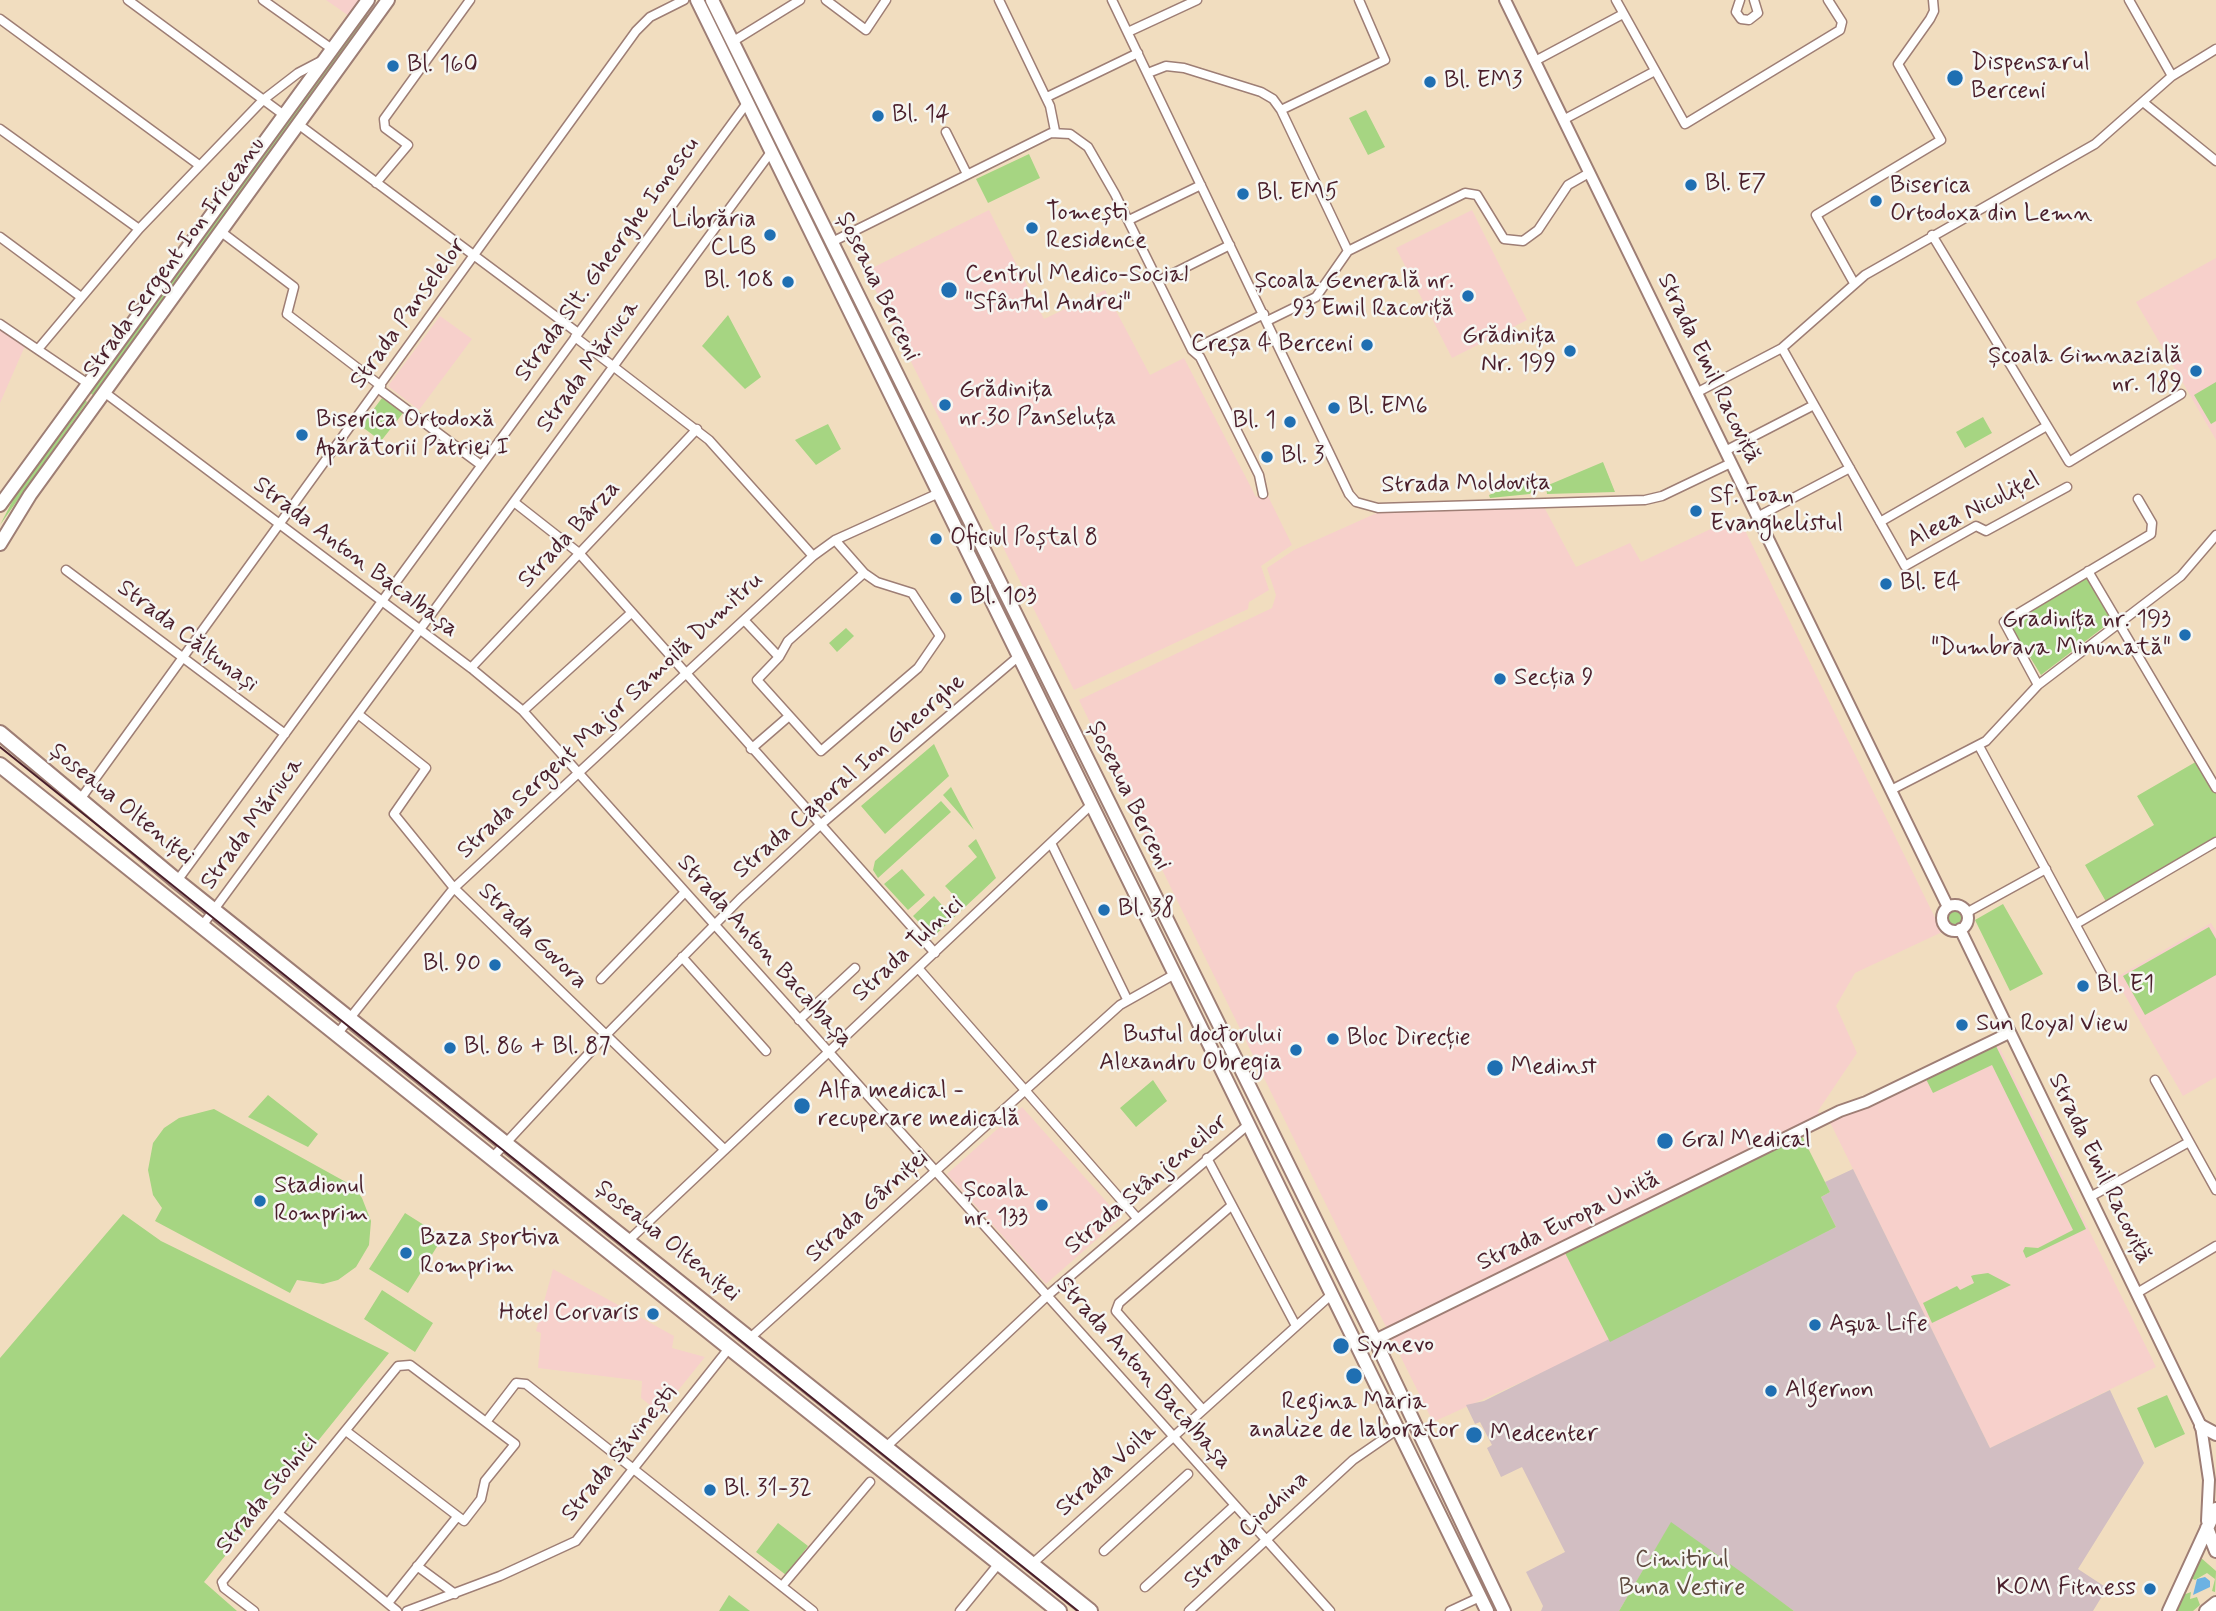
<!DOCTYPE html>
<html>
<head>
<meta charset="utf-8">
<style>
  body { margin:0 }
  canvas { display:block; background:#f1ddbf }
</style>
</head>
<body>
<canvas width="2216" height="1611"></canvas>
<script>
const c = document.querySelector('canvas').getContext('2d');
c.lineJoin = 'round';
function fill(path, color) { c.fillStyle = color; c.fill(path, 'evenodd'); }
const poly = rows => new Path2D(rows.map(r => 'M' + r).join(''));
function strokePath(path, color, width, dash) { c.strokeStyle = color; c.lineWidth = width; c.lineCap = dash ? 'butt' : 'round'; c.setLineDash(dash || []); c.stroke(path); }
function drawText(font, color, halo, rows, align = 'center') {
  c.font = font + ' Mynerve,sans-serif'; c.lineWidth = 5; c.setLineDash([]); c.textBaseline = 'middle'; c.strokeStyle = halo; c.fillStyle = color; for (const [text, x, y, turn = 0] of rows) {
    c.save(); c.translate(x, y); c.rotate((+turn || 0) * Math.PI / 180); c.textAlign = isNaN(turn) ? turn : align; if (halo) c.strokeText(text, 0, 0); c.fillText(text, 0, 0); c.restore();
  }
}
const built = poly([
  [326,0,364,0,352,18],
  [989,210,1044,319,1105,290,1150,375,1184,358,1256,497,1266,492,1292,545,1261,566,1269,590,1249,602,1248,609,1074,690,866,271],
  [1472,210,1527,320,1452,358,1396,248],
  [2216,258,2216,440,2136,302],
  [440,316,472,339,419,410,388,386],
  [0,328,25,346,0,403],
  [1544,507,1576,567,1630,543,1641,562,1738,516,1942,932,1855,973,1836,1006,1857,1053,1818,1111,1820,1117,1387,1329,1079,700,1272,608,1276,595,1267,568,1294,550,1379,512],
  [2211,923,2216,931,2216,1077,2183,1096,2115,978],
  [1993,1034,2156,1367,1990,1448,1826,1114],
  [1022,1107,1121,1218,1046,1284,947,1174],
  [1563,1249,1610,1342,1433,1422,1389,1333],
  [553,1269,674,1336,672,1348,705,1357,660,1413,641,1398,642,1381,538,1368,541,1333,536,1331]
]);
const industrial = poly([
  [1853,1169,1990,1448,2110,1390,2144,1463,2078,1569,2107,1588,2093,1611,1794,1611,1671,1523,1619,1611,1541,1611,1543,1606,1526,1572,1565,1552,1522,1467,1501,1477,1487,1448,1492,1445,1480,1422,1475,1424,1466,1405,1484,1401,1836,1227,1821,1197,1830,1192,1825,1182]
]);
const green = poly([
  [366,14,369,16,93,395,90,393],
  [1366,110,1385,147,1368,155,1349,118],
  [1029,154,1040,178,988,203,976,179],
  [728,315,761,377,745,389,702,346],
  [2216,382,2216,421,2211,424,2194,395],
  [382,398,403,413,381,441,361,426],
  [85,400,87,402,0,525,13,500],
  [1983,417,1992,433,1965,448,1956,432],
  [828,424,841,449,816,465,795,440],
  [1603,462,1615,492,1547,494,1546,486],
  [1533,476,1535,486,1530,494,1490,498,1489,495],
  [2087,576,2113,620,2041,675,2009,623],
  [846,628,854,636,837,652,829,643],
  [934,744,949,776,885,834,861,806],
  [2199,760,2216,788,2216,842,2108,905,2085,865,2154,825,2137,796],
  [951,787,974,830,943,795],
  [941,801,951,812,878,878,873,870,875,861],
  [976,839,996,878,933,937,913,916,934,896,949,913,961,903,945,886,977,857,968,846],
  [902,869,925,895,908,910,884,884],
  [2003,904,2043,974,2010,991,1975,920],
  '1946 918a9 9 0 1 1 18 0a9 9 0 1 1-18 0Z',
  [2209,927,2216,939,2216,975,2145,1015,2123,976],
  [1996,1046,2086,1229,2026,1258,2023,1251,2025,1247,2038,1248,2073,1230,1992,1065,1933,1093,1926,1079],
  [1153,1080,1167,1101,1136,1127,1120,1108],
  [268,1095,318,1134,308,1147,248,1117],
  [214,1109,353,1186,362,1198,371,1221,369,1245,356,1267,338,1280,323,1284,297,1280,290,1293,155,1221,162,1208,153,1195,148,1170,153,1143,164,1128,179,1118],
  [1802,1136,1830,1192,1821,1197,1836,1227,1610,1342,1565,1253],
  [405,1213,443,1237,408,1293,369,1269],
  [123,1214,161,1241,389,1353,204,1582,237,1611,0,1611,0,1358],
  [1988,1273,2011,1285,1932,1323,1923,1303,1957,1286,1960,1290,1974,1283,1971,1276,1974,1275],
  [382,1290,433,1323,415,1352,364,1319],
  [2167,1395,2185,1434,2155,1448,2137,1408],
  [1671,1522,1744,1574,1794,1611,1619,1611],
  [778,1523,808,1546,786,1575,756,1552],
  [2200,1557,2216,1571,2215,1592,2212,1591,2215,1579,2207,1573,2195,1580,2191,1578],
  [2191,1592,2190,1599,2197,1597,2200,1605,2193,1611,2176,1611,2183,1595],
  [729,1595,750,1611,719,1611]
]);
const water = poly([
  [2205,1577,2210,1581,2210,1587,2193,1595,2197,1579]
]);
const minor = poly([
  [128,0,284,115],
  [263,0,332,49],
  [826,0,866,30,886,0],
  [999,0,1050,106,1055,131],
  [1112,0,1349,494,1356,502,1378,508,1645,500,1662,496,1731,463],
  [1616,0,1685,124,1840,30,1842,22,1828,0],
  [1740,0,1736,12,1741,19,1749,20,1758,13,1754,0],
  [2129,0,2172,76],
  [0,19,199,165],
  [1128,32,1197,0],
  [732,42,800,0],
  [1535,61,1623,14],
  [1148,73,1166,66,1184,68,1261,92,1273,99,1281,110,1385,60,1359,0],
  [1047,97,1138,53],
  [2143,102,2216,161],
  [1281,110,1348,251],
  [1563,120,1655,71],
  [298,124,578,333],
  [0,129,139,229],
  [946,132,967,174],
  [376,183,408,145,385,128,384,119,470,0],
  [1129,220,1201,185],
  [220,231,294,287,287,314,381,386],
  [1932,235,2069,462,2181,394],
  [0,237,81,297],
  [832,242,1051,133,1070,134,1088,147,1115,194,1192,350,1200,357,1259,475,1263,494],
  [1158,281,1230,245],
  [1854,283,1816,215,1941,140,1898,64,1930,19,1934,11,1933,0],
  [1267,321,1316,297,1348,251,1465,193,1477,195,1504,239,1523,241,1538,230,1568,185,1589,173],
  [0,324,87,383],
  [575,337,709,440,813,556],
  [39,348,139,229,263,100,298,73,321,61],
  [1782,348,1905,566,1976,526,1986,531,2067,487],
  [1192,350,1264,314],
  [379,389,481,465],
  [104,392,471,668,523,711,1330,1611],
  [1696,393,1782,348,1865,275,2095,144,2172,76,2216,49],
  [1725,451,1814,405],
  [514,502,579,553,935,953],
  [1757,517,1850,468],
  [1880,522,2045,427],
  [835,540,864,573],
  [66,570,285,734],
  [2088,571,2216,788],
  [864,573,877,582,912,593,940,636,918,668,821,751,757,680,779,657,788,641,864,573],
  [744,620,779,657],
  [471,668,697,429],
  [2038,685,2004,622,2151,534,2152,523,2138,499],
  [523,711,630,614],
  [358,714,426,768,394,814,454,888,724,1149],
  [1979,746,2106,981],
  [751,749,788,717],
  [1891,790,1986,741,2038,685,2181,576,2216,535],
  [79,801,636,31,650,17,684,0],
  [1051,843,1127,999],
  [177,881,747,103],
  [1966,913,2046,869],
  [2076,924,2216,842],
  [202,926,771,152],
  [682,957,766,1051],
  [918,968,1137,1218],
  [601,979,685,892],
  [799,1020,855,968],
  [338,1033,454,888,813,556,835,540,939,493],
  [2155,1080,2216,1190],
  [492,1158,606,1035,740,899,819,826,1019,656],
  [1207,1158,1296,1326],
  [2090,1197,2189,1142],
  [629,1240,1092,804],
  [2137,1293,2216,1246],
  [750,1338,1120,1005,1175,974],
  [1203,1410,1116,1311,1119,1303,1231,1206],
  [486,1422,516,1383,526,1384,813,1611],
  [886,1447,1047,1296,1249,1124],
  [278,1513,397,1611],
  [1104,1551,1188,1474],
  [1032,1564,1332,1294],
  [417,1566,455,1594],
  [782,1586,870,1482],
  [1145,1587,1235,1505],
  [388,1603,457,1517],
  [254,1611,224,1588,222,1582,398,1366,410,1365,515,1444,485,1481,481,1499,464,1521,346,1431],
  [407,1611,500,1576,576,1541,730,1347],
  [960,1611,1000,1562],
  [1189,1611,1353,1460,1398,1429],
  [1450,1611,1480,1597]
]);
const tertiary = poly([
  [1505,0,1948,907],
  '1942 918a13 13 0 1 1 26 0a13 13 0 1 1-26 0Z',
  [1960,929,2201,1426,2209,1480,2207,1521],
  [1375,1340,1840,1111,1866,1102,2009,1033]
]);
const secondary = poly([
  [697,0,1487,1611],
  [712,0,1375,1340,1504,1611],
  [0,505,368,0],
  [0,544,30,495,388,0],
  [2201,1426,2216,1434],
  [2207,1528,2216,1551],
  [2169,1611,2216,1509],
  [2206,1611,2216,1603]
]);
const primary = poly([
  [0,733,177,881,1090,1611],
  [0,765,1059,1611]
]);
const tram = poly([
  [0,747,1078,1611]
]);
const markers = [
  [393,66,7,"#1f6fb2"],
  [1955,78,9,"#1f6fb2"],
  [1430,82,7,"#1f6fb2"],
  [878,116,7,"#1f6fb2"],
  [1691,185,7,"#1f6fb2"],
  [1243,194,7,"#1f6fb2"],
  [1876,201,7,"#1f6fb2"],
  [1032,228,7,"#1f6fb2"],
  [770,235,7,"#1f6fb2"],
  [788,282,7,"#1f6fb2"],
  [949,290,9,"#1f6fb2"],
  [1468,296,7,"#1f6fb2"],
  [1367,345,7,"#1f6fb2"],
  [1570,351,7,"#1f6fb2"],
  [2196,371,7,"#1f6fb2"],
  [945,405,7,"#1f6fb2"],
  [1334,408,7,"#1f6fb2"],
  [1290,422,7,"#1f6fb2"],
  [302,435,7,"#1f6fb2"],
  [1267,457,7,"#1f6fb2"],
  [1696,511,7,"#1f6fb2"],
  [936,539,7,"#1f6fb2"],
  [1886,584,7,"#1f6fb2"],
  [956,598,7,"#1f6fb2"],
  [2185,635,7,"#1f6fb2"],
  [1500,679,7,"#1f6fb2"],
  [1104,910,7,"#1f6fb2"],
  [495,965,7,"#1f6fb2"],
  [2083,986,7,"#1f6fb2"],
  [1962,1025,7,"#1f6fb2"],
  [1333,1039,7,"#1f6fb2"],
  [450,1048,7,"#1f6fb2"],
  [1296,1050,7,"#1f6fb2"],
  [1495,1068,9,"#1f6fb2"],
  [802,1106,9,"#1f6fb2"],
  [1665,1141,9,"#1f6fb2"],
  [260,1201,7,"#1f6fb2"],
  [1042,1205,7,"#1f6fb2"],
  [406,1253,7,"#1f6fb2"],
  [653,1314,7,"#1f6fb2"],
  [1815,1325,7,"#1f6fb2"],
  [1341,1346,9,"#1f6fb2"],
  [1354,1376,9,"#1f6fb2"],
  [1771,1391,7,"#1f6fb2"],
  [1474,1435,9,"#1f6fb2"],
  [710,1490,7,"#1f6fb2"],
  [2150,1589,7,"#1f6fb2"]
];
const poiNames = [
  ["Dispensarul",1971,64],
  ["Berceni",1971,92],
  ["Bl. 160",407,66],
  ["Bl. EM3",1444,82],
  ["Bl. 14",892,116],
  ["Bl. E7",1705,185],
  ["Biserica",1890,187],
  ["Ortodoxa din Lemn",1890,215],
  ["Bl. EM5",1257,194],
  ["Tomești",1046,214],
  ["Residence",1046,242],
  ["Librăria",756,221,"right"],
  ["CLB",756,249,"right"],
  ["Centrul Medico-Social",965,276],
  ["\"Sfântul Andrei\"",965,304],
  ["Bl. 108",774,282,"right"],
  ["Școala Generală nr.",1454,282,"right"],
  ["93 Emil Racoviță",1454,310,"right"],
  ["Grădinița",1556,337,"right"],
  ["Nr. 199",1556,365,"right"],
  ["Creșa 4 Berceni",1353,345,"right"],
  ["Școala Gimnazială",2182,357,"right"],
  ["nr. 189",2182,385,"right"],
  ["Grădinița",959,391],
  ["nr.30 Panseluța",959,419],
  ["Bl. EM6",1348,408],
  ["Biserica Ortodoxă",316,421],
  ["Apărătorii Patriei I",316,449],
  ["Bl. 1",1276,422,"right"],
  ["Bl. 3",1281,457],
  ["Sf. Ioan",1710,497],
  ["Evanghelistul",1710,525],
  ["Oficiul Poștal 8",950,539],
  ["Bl. E4",1900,584],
  ["Bl. 103",970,598],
  ["Gradinița nr. 193",2171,621,"right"],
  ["\"Dumbrava Minunată\"",2171,649,"right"],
  ["Secția 9",1514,679],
  ["Bl. 38",1118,910],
  ["Bl. 90",481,965,"right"],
  ["Bl. E1",2097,986],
  ["Sun Royal View",1976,1025],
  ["Bustul doctorului",1282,1036,"right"],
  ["Alexandru Obregia",1282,1064,"right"],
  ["Bloc Direcție",1347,1039],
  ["Bl. 86 + Bl. 87",464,1048],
  ["Medinst",1511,1068],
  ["Alfa medical -",818,1092],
  ["recuperare medicală",818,1120],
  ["Gral Medical",1681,1141],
  ["Stadionul",274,1187],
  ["Romprim",274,1215],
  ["Școala",1028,1191,"right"],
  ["nr. 133",1028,1219,"right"],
  ["Baza sportiva",420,1239],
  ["Romprim",420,1267],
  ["Hotel Corvaris",639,1314,"right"],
  ["Aqua Life",1829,1325],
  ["Synevo",1357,1346],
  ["Algernon",1785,1391],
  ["Regina Maria",1354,1403,"center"],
  ["analize de laborator",1354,1431,"center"],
  ["Medcenter",1490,1435],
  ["Bl. 31-32",724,1490],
  ["KOM Fitness",2136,1589,"right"]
];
const streetNames = [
  ["Strada Sergent Ion Iriceanu",175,258,-54],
  ["Strada Slt. Gheorghe Ionescu",608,260,-54],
  ["Șoseaua Berceni",877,287,64],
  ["Strada Panselelor",409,314,-54],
  ["Strada Măriuca",589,367,-54],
  ["Strada Emil Racoviță",1708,369,64],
  ["Strada Moldovița",1466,485,-1],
  ["Aleea Niculițel",1974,511,-26],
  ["Strada Bârza",570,535,-47],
  ["Strada Anton Bacalbașa",355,558,37],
  ["Strada Călțunași",187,637,37],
  ["Strada Sergent Major Samoilă Dumitru",611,716,-43],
  ["Strada Caporal Ion Gheorghe",850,777,-41],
  ["Șoseaua Berceni",1128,796,64],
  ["Șoseaua Olteniței",121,805,39],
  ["Strada Măriuca",253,824,-54],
  ["Strada Govora",532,937,44],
  ["Strada Tulnici",909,950,-43],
  ["Strada Anton Bacalbașa",764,952,48],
  ["Strada Emil Racoviță",2099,1169,64],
  ["Strada Stânjeneilor",1147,1185,-40],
  ["Strada Gârniței",868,1207,-42],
  ["Strada Europa Unită",1569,1222,-26],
  ["Șoseaua Olteniței",667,1242,39],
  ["Strada Anton Bacalbașa",1143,1374,48],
  ["Strada Săvinești",620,1454,-51],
  ["Strada Voila",1107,1471,-42],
  ["Strada Stolnici",268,1495,-51],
  ["Strada Ciochina",1247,1531,-43]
];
const parkNames = [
  ["Cimitirul",1682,1561],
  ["Buna Vestire",1682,1589]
];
fill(built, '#f7d0cb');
fill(industrial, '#d2bec2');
fill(green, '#a6d582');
fill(water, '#6cb2e3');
strokePath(minor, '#9e7e75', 11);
strokePath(tertiary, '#9e7e75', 14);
strokePath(secondary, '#9e7e75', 16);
strokePath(primary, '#9e7e75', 18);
strokePath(minor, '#fff', 8);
strokePath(tertiary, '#fff', 10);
strokePath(secondary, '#fff', 12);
strokePath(primary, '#fff', 14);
strokePath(tram, '#4a1f2b', 2);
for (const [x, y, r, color] of markers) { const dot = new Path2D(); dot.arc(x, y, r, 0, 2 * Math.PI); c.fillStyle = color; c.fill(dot); strokePath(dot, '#f6f6f2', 2.5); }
drawText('24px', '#4a1f2b', '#f6f6f2', poiNames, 'left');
drawText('24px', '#4a1f2b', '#f6f6f2', streetNames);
drawText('24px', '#614c41', '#f6f6f2', parkNames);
</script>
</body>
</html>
